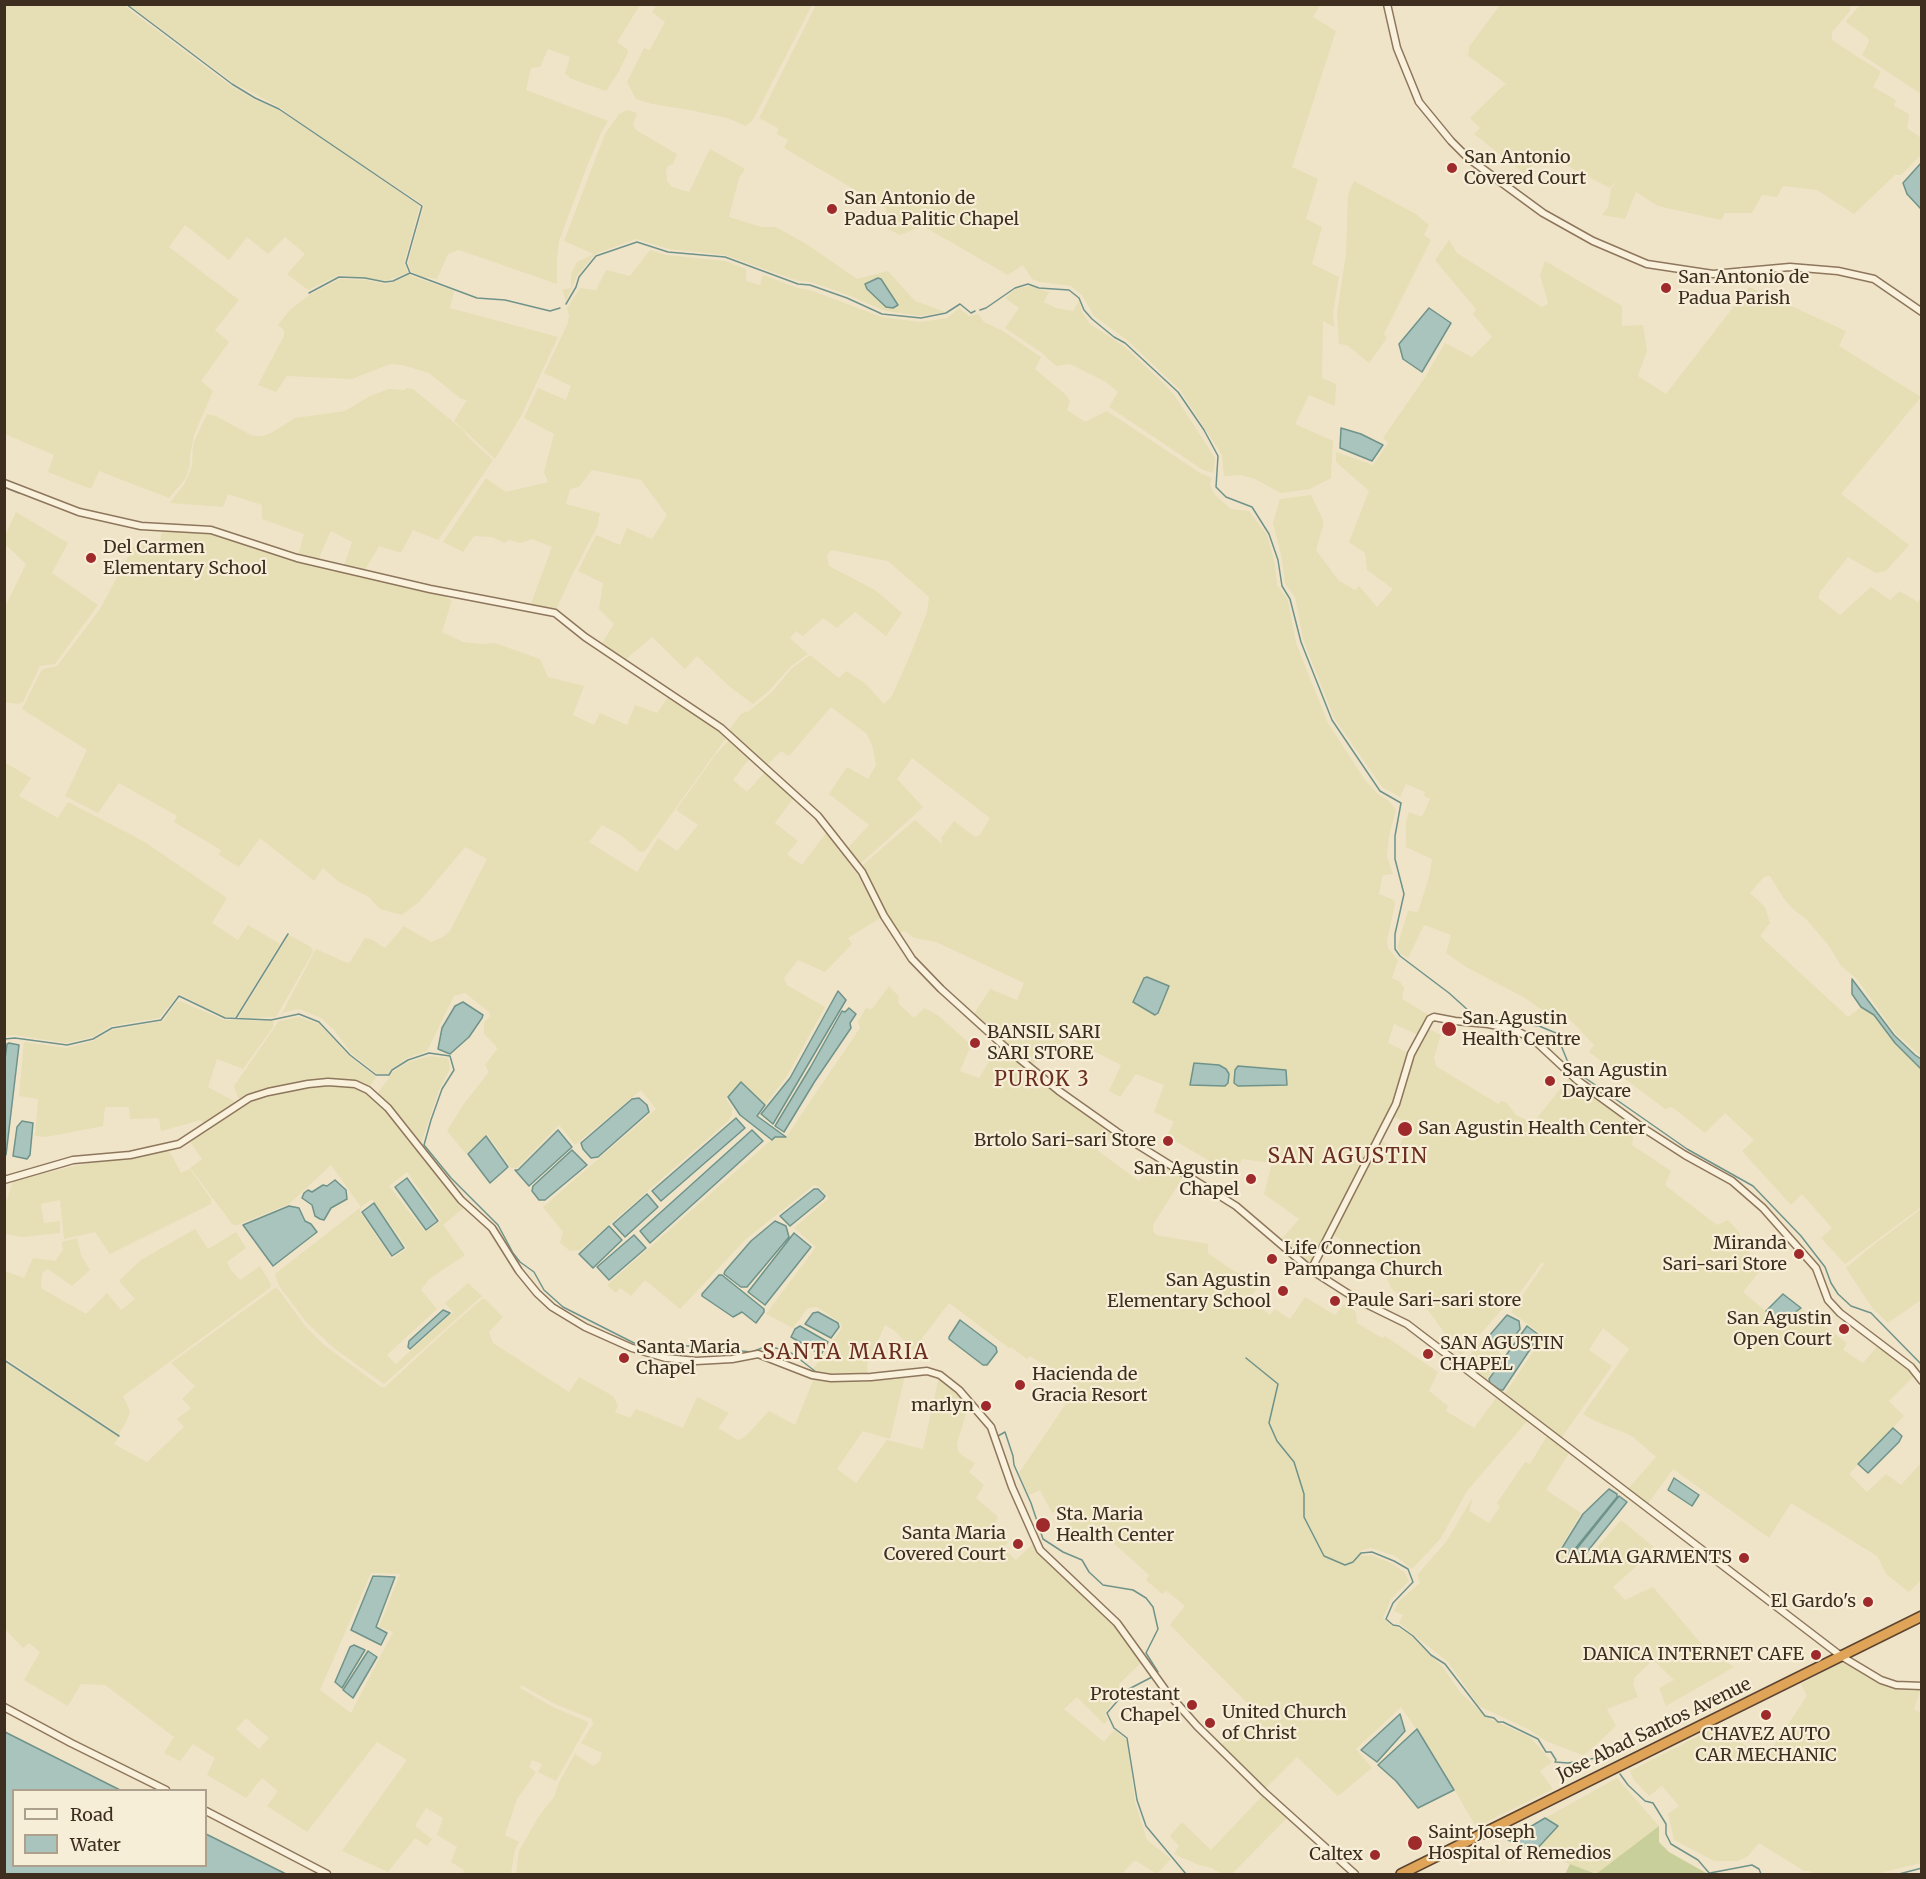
<!DOCTYPE html>
<html>
<head>
<meta charset="utf-8">
<style>
  body { margin:0 }
  #map { position:relative; width:1926px; height:1879px; overflow:hidden; background:#f0e4c8; font-family:Merriweather,serif }
  canvas { display:block }
  .frame { position:absolute; inset:0; border:6px solid #3d2e20; pointer-events:none }
  .legend { position:absolute; left:12px; top:1789px; width:195px; height:78px; box-sizing:border-box; background:#f7eed8; border:2px solid #ada18e; margin:0; padding:8px 10px; list-style:none; font-size:18px; color:#3d2e20 }
  .legend li { display:flex; align-items:center; gap:12px; height:30px }
  .legend b { width:30px; border:2px solid #ada18e }
</style>
</head>
<body>
<div id="map">
<canvas width="1926" height="1879"></canvas>
<div class="frame"></div>
<ul class="legend">
<li><b style="height:8px;background:#faf1dc"></b>Road</li>
<li><b style="height:16px;background:#a9c4bc"></b>Water</li>
</ul>
</div>
<script>
const c = document.querySelector('canvas').getContext('2d');
c.lineJoin = 'round';
function fill(path, color) { c.fillStyle = color; c.fill(path, 'evenodd'); }
const poly = rows => new Path2D(rows.map(r => 'M' + r).join(''));
function strokePath(path, color, width, dash) { c.strokeStyle = color; c.lineWidth = width; c.lineCap = dash ? 'butt' : 'round'; c.setLineDash(dash || []); c.stroke(path); }
function drawText(font, color, halo, rows, align = 'center') {
  c.font = font + ' Merriweather,serif'; c.lineWidth = 4.5; c.setLineDash([]); c.textBaseline = 'middle'; c.strokeStyle = halo; c.fillStyle = color; for (const [text, x, y, turn = 0] of rows) {
    c.save(); c.translate(x, y); c.rotate((+turn || 0) * Math.PI / 180); c.textAlign = isNaN(turn) ? turn : align; if (halo) c.strokeText(text, 0, 0); c.fillText(text, 0, 0); c.restore();
  }
}
const farmland = poly([
  [657,4,812,4,812,5,755,116,751,122,746,126,727,118,690,110,652,104,636,99,627,82,644,48,650,50,665,22,652,12],
  [1861,4,1921,5,1921,94,1862,55,1869,42,1868,38,1847,23,1846,21],
  [4,5,123,5,231,86,255,100,279,110,420,206,404,263,408,273,385,281,339,275,308,290,287,274,305,254,285,237,268,254,247,237,229,260,185,225,169,247,239,300,215,330,229,342,201,381,213,391,194,435,190,455,190,465,185,479,169,498,99,471,91,489,48,472,54,455,5,434],
  [129,5,640,5,617,42,627,49,628,53,618,73,606,91,569,78,569,76,565,74,570,57,548,49,540,67,531,68,526,90,608,121,602,131,587,166,559,241,557,260,557,284,459,250,448,254,437,279,420,276,411,271,408,263,424,205,318,136,281,108,234,83],
  [816,5,1320,5,1313,17,1336,31,1292,167,1318,179,1306,219,1322,227,1312,264,1339,277,1333,313,1334,327,1323,321,1322,378,1336,384,1335,406,1309,395,1295,424,1333,441,1331,478,1310,489,1281,493,1255,479,1241,475,1224,476,1222,455,1180,390,1127,340,1094,316,1082,295,1071,286,1040,282,1032,279,1023,265,1008,275,923,226,900,235,888,229,886,208,784,148,788,140,777,134,778,128,759,118],
  [1500,5,1850,5,1850,11,1832,32,1832,40,1881,72,1873,87,1896,100,1894,106,1909,114,1907,128,1921,138,1921,155,1901,175,1895,175,1854,214,1817,190,1783,186,1777,197,1762,195,1752,213,1725,213,1721,220,1658,206,1636,192,1625,219,1602,215,1608,207,1611,189,1619,179,1610,188,1541,152,1526,175,1474,134,1480,128,1470,118,1505,84,1508,85,1468,56,1469,47],
  [627,110,637,113,633,124,636,130,677,154,673,164,668,166,666,171,667,181,672,187,689,192,710,149,745,169,739,178,729,217,761,227,776,227,808,245,857,279,888,271,915,301,945,312,921,316,885,311,848,295,811,282,798,281,725,255,669,249,636,239,595,254,577,276,566,301,562,290,571,288,571,274,577,262,594,254,564,241,605,134,619,114],
  [1354,181,1416,214,1429,225,1424,235,1431,240,1384,334,1387,338,1369,363,1347,345,1339,344,1337,313,1346,254,1348,195],
  [1449,240,1457,253,1542,307,1548,303,1540,275,1545,261,1622,306,1622,326,1643,325,1647,351,1638,376,1666,394,1749,287,1846,331,1839,346,1921,397,1841,494,1909,545,1886,571,1876,573,1848,557,1820,592,1818,598,1840,615,1871,587,1890,600,1899,591,1918,602,1921,598,1921,1056,1895,1033,1857,979,1841,966,1829,946,1806,919,1794,910,1784,899,1770,876,1764,877,1750,893,1765,907,1770,923,1760,936,1848,1017,1861,1007,1874,1015,1895,1043,1921,1069,1921,1207,1845,1264,1821,1238,1832,1228,1802,1194,1791,1205,1742,1151,1754,1140,1725,1113,1705,1133,1672,1107,1665,1109,1589,1052,1594,1045,1565,1014,1559,1022,1525,998,1466,967,1446,953,1451,935,1424,925,1408,958,1401,954,1397,947,1408,911,1418,912,1429,877,1432,859,1406,847,1406,822,1409,812,1422,817,1430,799,1424,796,1425,792,1406,784,1400,797,1382,787,1334,718,1303,639,1295,597,1285,584,1282,559,1273,523,1280,499,1311,495,1323,520,1323,526,1316,550,1339,581,1355,590,1359,586,1377,607,1393,589,1367,570,1365,553,1349,542,1369,491,1336,462,1336,452,1373,465,1388,443,1383,438,1424,379,1445,343,1472,357,1492,337,1473,314,1476,309,1435,260],
  [650,250,666,255,725,261,746,269,746,281,760,285,763,275,798,288,810,290,882,317,920,322,947,318,959,308,969,316,978,314,984,322,1003,331,1041,357,1035,369,1066,395,1070,401,1067,410,1085,422,1107,411,1200,473,1212,478,1210,484,1214,494,1231,509,1249,511,1267,535,1275,564,1277,585,1288,600,1296,643,1328,723,1365,780,1379,795,1389,801,1396,810,1389,836,1387,856,1393,874,1384,875,1382,877,1379,894,1394,900,1395,904,1387,941,1388,948,1398,960,1392,978,1400,982,1404,988,1402,999,1427,1014,1428,1018,1418,1035,1394,1024,1388,1043,1410,1054,1395,1103,1311,1266,1308,1266,1280,1241,1299,1219,1264,1194,1272,1163,1242,1159,1235,1176,1167,1136,1174,1122,1154,1112,1164,1085,1136,1074,1120,1097,1109,1091,1121,1065,1068,1038,1056,1047,1047,1045,1032,1066,974,1014,990,989,1017,1000,1024,983,936,942,914,938,904,931,898,934,858,869,915,820,942,844,941,838,954,821,975,837,980,835,990,818,912,758,897,779,923,807,857,867,846,850,869,825,829,794,847,767,868,779,876,765,873,748,867,734,831,707,789,756,781,751,766,766,728,731,741,714,749,711,771,693,792,668,810,655,839,678,846,671,865,683,884,704,892,696,911,653,927,612,929,597,888,561,831,550,827,556,829,566,875,590,902,613,886,636,855,612,837,628,823,618,803,636,796,631,790,638,808,654,790,667,769,691,753,704,730,687,697,656,685,669,652,637,625,660,601,645,614,624,599,609,603,583,578,571,596,535,620,545,627,528,652,539,667,515,641,480,592,470,579,487,570,489,566,504,600,513,597,527,572,575,555,612,530,606,552,547,532,539,521,543,509,540,505,543,492,537,474,536,463,552,443,542,486,478,506,492,548,482,544,472,554,434,524,418,538,388,566,400,571,386,544,373,568,323,569,315,567,308,580,288,596,290,606,270,630,276],
  [409,275,454,291,450,308,558,337,521,416,495,459,454,421,467,400,461,399,429,373,402,365,390,364,352,379,287,376,276,392,258,385,284,336,284,330,278,325,290,310,309,295,340,279,366,280,385,284,394,282],
  [1029,286,1049,292,1044,302,1056,308,1073,311,1079,301,1082,312,1089,323,1125,347,1164,384,1175,396,1215,458,1213,473,1203,470,1109,407,1118,392,1106,382,1070,364,1056,366,1042,353,1005,328,1019,308,1005,298,1016,289],
  [406,388,413,389,463,430,470,439,493,460,438,540,413,530,401,553,379,546,365,570,344,566,352,542,331,531,318,560,298,556,304,534,262,519,262,505,228,494,223,507,170,503,185,483,192,466,193,444,207,414,216,416,253,436,263,436,271,433,295,418,345,411,370,396,389,389,405,390],
  [16,512,68,543,52,573,98,605,55,664,40,666,23,702,18,704,4,702,5,607,26,564,5,544,5,536],
  [163,529,211,532,296,560,447,594,447,598,452,600,442,632,463,642,482,644,495,643,540,659,548,677,584,686,573,715,594,725,600,713,627,725,635,705,657,713,670,694,720,729,726,736,726,738,645,851,640,852,622,836,602,825,589,842,637,872,658,838,677,851,698,825,676,810,716,754,729,740,749,759,733,780,747,792,765,772,793,799,775,823,798,841,787,854,802,865,826,833,855,871,882,917,848,938,852,944,825,972,798,960,784,978,787,985,825,1007,787,1076,765,1105,741,1083,726,1099,732,1108,732,1115,728,1121,580,1250,570,1251,560,1243,563,1232,543,1207,656,1109,641,1090,575,1145,559,1125,517,1168,511,1168,487,1134,466,1154,447,1131,463,1105,489,1072,485,1065,497,1049,496,1046,484,1034,484,1022,490,1016,489,1012,465,993,454,996,427,1051,407,1058,391,1069,389,1074,377,1074,351,1053,334,1030,321,1018,299,1009,284,1012,280,1017,316,949,347,963,350,962,365,938,371,939,385,948,404,926,431,942,443,937,450,931,487,859,465,847,419,902,402,915,380,909,369,897,339,882,323,868,314,881,260,838,239,867,219,855,221,850,174,822,177,816,119,783,98,813,65,796,87,750,22,709,40,673,43,669,57,666,100,609,136,542,153,550,158,549],
  [4,762,31,778,19,796,58,818,68,802,143,841,227,898,212,923,238,940,248,925,280,944,235,1017,225,1017,179,994,159,1018,111,1026,93,1037,66,1043,15,1035,5,1036],
  [289,935,311,947,313,952,276,1017,238,1018],
  [889,986,899,997,898,1003,914,1018,924,1008,939,1016,971,1045,960,1071,979,1078,997,1048,1003,1048,1115,1135,1097,1150,1139,1181,1156,1161,1183,1177,1153,1225,1153,1231,1156,1235,1208,1244,1208,1253,1232,1270,1260,1284,1249,1299,1270,1315,1275,1309,1290,1319,1305,1297,1335,1315,1344,1304,1356,1312,1357,1323,1382,1338,1385,1336,1438,1372,1429,1391,1448,1406,1446,1411,1474,1428,1496,1398,1528,1420,1467,1491,1441,1538,1412,1569,1395,1556,1371,1548,1360,1551,1363,1556,1372,1555,1393,1564,1405,1573,1409,1581,1391,1599,1383,1618,1392,1626,1401,1629,1411,1636,1442,1666,1460,1692,1486,1717,1530,1737,1552,1762,1540,1771,1553,1789,1476,1827,1438,1761,1401,1707,1356,1749,1372,1768,1338,1796,1297,1757,1264,1790,1219,1746,1246,1726,1249,1728,1261,1717,1170,1625,1185,1606,1167,1591,1162,1594,1146,1580,1149,1575,1100,1531,1086,1542,1073,1532,1060,1508,1052,1513,1040,1490,1029,1495,1019,1473,1078,1386,1030,1356,1027,1359,1011,1347,1009,1348,949,1303,913,1350,895,1331,885,1325,867,1365,868,1374,831,1377,816,1374,813,1369,842,1328,841,1323,817,1307,808,1308,793,1328,766,1314,816,1247,794,1228,829,1198,819,1187,814,1185,746,1239,680,1309,645,1280,631,1296,620,1288,616,1293,607,1285,769,1142,775,1137,786,1137,860,1028,858,1022,866,1008,872,1009],
  [180,1001,224,1020,273,1021,273,1027,243,1069,217,1059,208,1087,234,1101,233,1106,205,1126,201,1120,161,1131,159,1118,130,1119,129,1107,105,1107,103,1126,46,1137,35,1136,38,1099,19,1096,24,1042,67,1048,93,1041,113,1030,163,1021,177,1002],
  [299,1017,319,1024,349,1056,376,1077,369,1088,328,1080,244,1099,238,1098,234,1086,279,1021],
  [1427,1028,1441,1035,1434,1057,1436,1066,1498,1104,1502,1101,1507,1103,1516,1115,1533,1123,1568,1079,1576,1081,1635,1126,1632,1145,1671,1171,1665,1185,1717,1225,1728,1220,1738,1231,1759,1272,1743,1292,1780,1323,1801,1308,1847,1343,1843,1350,1863,1363,1879,1344,1915,1375,1889,1401,1904,1416,1849,1474,1867,1492,1886,1474,1901,1485,1921,1463,1921,1580,1909,1592,1886,1574,1877,1556,1791,1503,1769,1538,1673,1469,1647,1505,1627,1490,1656,1457,1632,1436,1593,1420,1583,1414,1629,1349,1603,1328,1589,1350,1612,1366,1560,1440,1503,1396,1544,1336,1511,1312,1544,1264,1542,1262,1509,1308,1505,1306,1461,1356,1428,1310,1392,1290,1381,1264,1332,1234,1381,1141,1398,1149,1410,1124,1394,1117,1414,1055],
  [430,1056,448,1058,450,1069,439,1090,421,1144,377,1094,394,1071,409,1062],
  [328,1084,355,1086,367,1092,387,1111,465,1207,443,1225,465,1255,429,1279,421,1290,437,1309,387,1355,396,1364,453,1312,445,1303,468,1283,482,1296,384,1384,335,1349,307,1323,279,1286,275,1274,361,1207,331,1165,289,1204,237,1225,233,1225,190,1168,202,1159,191,1143,193,1138,240,1105,269,1093],
  [407,1172,441,1221,425,1232,389,1186],
  [372,1199,407,1248,392,1259,360,1212,361,1207],
  [168,1149,181,1173,190,1169,211,1199,211,1204,110,1254,95,1232,64,1239,60,1200,41,1204,44,1223,60,1221,60,1233,22,1237,5,1234,4,1209,13,1181,75,1166,103,1160,130,1157],
  [1921,1209,1921,1300,1888,1323,1873,1309,1846,1268,1872,1246],
  [195,1229,208,1249,236,1232,246,1248,227,1262,231,1270,240,1280,260,1266,271,1284,270,1288,123,1396,130,1411,127,1420,119,1434,5,1358,5,1271,24,1278,33,1258,55,1261,63,1250,62,1242,77,1238,81,1255,90,1270,72,1286,48,1269,42,1273,41,1288,86,1314,107,1293,121,1310,135,1299,119,1281,141,1260],
  [275,1288,279,1290,305,1326,323,1344,381,1387,385,1387,452,1325,482,1299,485,1299,503,1317,489,1332,493,1343,569,1392,579,1377,613,1396,618,1406,615,1412,630,1418,636,1409,683,1428,697,1397,729,1413,718,1428,738,1440,745,1437,769,1411,795,1425,814,1378,831,1381,905,1376,890,1439,863,1431,837,1469,856,1483,887,1440,923,1449,939,1377,969,1404,957,1443,958,1451,963,1456,975,1463,969,1472,984,1485,976,1498,998,1517,994,1526,1008,1542,1003,1548,1016,1560,1034,1543,1114,1625,1142,1662,1119,1684,1120,1690,1105,1713,1108,1720,1104,1724,1077,1697,1064,1709,1104,1742,1114,1730,1127,1740,1135,1802,1147,1840,1171,1859,1157,1874,1136,1861,1134,1861,1122,1874,516,1874,519,1851,539,1816,554,1797,559,1782,575,1754,593,1766,599,1762,602,1753,581,1743,593,1724,592,1719,555,1704,521,1685,520,1688,553,1707,588,1722,588,1724,556,1781,538,1772,542,1764,532,1760,529,1767,536,1772,517,1799,505,1835,519,1842,515,1850,511,1874,462,1874,464,1870,451,1862,457,1847,437,1835,443,1818,426,1808,415,1826,432,1839,427,1846,415,1838,388,1872,342,1851,407,1760,377,1742,307,1832,267,1806,278,1791,262,1778,246,1798,207,1775,215,1758,193,1744,180,1761,164,1753,174,1737,105,1685,81,1684,68,1706,24,1680,40,1652,29,1643,23,1648,5,1629,4,1362,119,1437,114,1444,147,1462,184,1427,177,1419,191,1408,182,1399,195,1386,171,1363],
  [371,1573,400,1574,379,1627,393,1632,351,1713,320,1690],
  [246,1718,269,1738,259,1749,236,1729],
  [1482,1340,1504,1356,1485,1381,1463,1364],
  [1547,1436,1569,1453,1546,1490,1581,1513,1559,1550,1581,1566,1621,1520,1656,1549,1613,1587,1625,1600,1653,1587,1704,1647,1734,1667,1666,1706,1659,1688,1674,1680,1653,1660,1635,1677,1633,1684,1638,1697,1607,1709,1616,1726,1587,1753,1582,1755,1546,1741,1530,1730,1479,1706,1448,1662,1399,1623,1403,1615,1394,1611,1398,1602,1420,1583,1417,1575,1446,1542,1473,1497,1469,1511,1489,1523,1500,1507,1497,1503,1525,1462,1530,1464],
  [1846,1660,1895,1687,1921,1688,1914,1709,1921,1713,1921,1863,1876,1874,1814,1874,1809,1871,1804,1871,1759,1843,1748,1856,1738,1861,1714,1861,1674,1840,1668,1814,1679,1806,1662,1786,1649,1796,1634,1780,1630,1771,1714,1728,1766,1757,1807,1696,1801,1684],
  [1617,1778,1659,1826,1596,1874,1535,1851,1558,1826,1545,1818],
  [1263,1795,1288,1817,1232,1874,1222,1874,1212,1868,1199,1865,1174,1854,1179,1846,1170,1836,1182,1822,1211,1850]
]);
const green = poly([
  [1659,1826,1659,1842,1669,1852,1708,1874,1565,1874,1570,1864,1596,1874]
]);
const water = poly([
  [1921,163,1921,209,1907,194,1903,183,1921,163],
  [878,278,881,279,898,305,893,308,886,307,867,289,865,284,878,278],
  [1429,308,1451,323,1422,372,1403,359,1399,344,1429,308],
  [1341,428,1361,434,1383,445,1372,461,1340,448,1341,428],
  [1147,977,1169,986,1158,1013,1155,1015,1133,1002,1144,978,1147,977],
  [1852,979,1894,1035,1915,1055,1921,1059,1921,1069,1895,1043,1874,1015,1861,1007,1852,994,1852,979],
  [838,991,846,1000,773,1124,761,1114,790,1078,838,991],
  [463,1002,483,1015,482,1018,469,1037,450,1054,438,1049,442,1028,455,1006,463,1002],
  [849,1008,856,1014,850,1023,851,1028,815,1081,784,1132,775,1126,810,1068,842,1011,845,1012,849,1008],
  [9,1043,19,1045,6,1155,4,1155,4,1067,7,1044,9,1043],
  [1194,1063,1219,1065,1226,1069,1229,1074,1228,1083,1225,1086,1190,1085,1194,1063],
  [1238,1066,1286,1070,1287,1085,1238,1086,1234,1083,1235,1070,1238,1066],
  [741,1082,765,1105,757,1116,786,1137,775,1137,772,1140,740,1115,728,1097,741,1082],
  [639,1098,647,1105,649,1112,598,1157,591,1158,583,1149,581,1143,632,1099,639,1098],
  [736,1118,745,1128,661,1201,652,1191,736,1118],
  [22,1121,33,1123,30,1155,27,1159,13,1156,17,1127,22,1121],
  [558,1130,572,1147,529,1186,515,1170,518,1170,558,1130],
  [752,1130,763,1141,650,1243,640,1231,752,1130],
  [486,1136,508,1167,490,1183,468,1154,486,1136],
  [572,1150,587,1165,545,1200,539,1200,532,1191,533,1186,572,1150],
  [407,1178,438,1221,426,1230,395,1187,407,1178],
  [335,1180,346,1190,347,1199,331,1208,324,1220,320,1219,315,1216,312,1205,302,1198,304,1193,308,1190,312,1192,323,1185,327,1186,335,1180],
  [814,1189,818,1189,825,1196,823,1199,790,1226,780,1216,814,1189],
  [647,1194,658,1207,625,1237,613,1224,647,1194],
  [374,1203,404,1248,392,1256,362,1212,374,1203],
  [289,1206,299,1208,305,1221,311,1224,317,1232,273,1266,243,1225,289,1206],
  [775,1221,786,1226,789,1237,747,1287,741,1287,724,1274,725,1271,751,1241,775,1221],
  [609,1226,622,1240,593,1268,579,1254,609,1226],
  [794,1233,811,1247,765,1305,748,1292,794,1233],
  [634,1235,646,1248,609,1280,597,1267,634,1235],
  [719,1275,722,1275,764,1309,764,1312,756,1323,742,1312,733,1317,702,1296,702,1294,719,1275],
  [1783,1294,1801,1308,1780,1323,1766,1311,1783,1294],
  [443,1310,450,1313,410,1349,408,1347,409,1341,443,1310],
  [818,1312,838,1323,839,1327,831,1338,805,1324,813,1313,818,1312],
  [1507,1315,1519,1321,1520,1329,1506,1348,1500,1350,1490,1342,1489,1336,1507,1315],
  [960,1320,996,1347,997,1352,987,1365,983,1365,949,1339,949,1337,960,1320],
  [800,1326,828,1342,822,1353,820,1354,791,1337,795,1329,800,1326],
  [1527,1326,1539,1335,1537,1339,1503,1390,1500,1390,1490,1383,1489,1379,1527,1326],
  [1893,1428,1902,1436,1899,1442,1868,1473,1858,1464,1893,1428],
  [1674,1478,1699,1495,1692,1506,1668,1490,1674,1478],
  [1609,1489,1617,1494,1617,1497,1570,1555,1562,1548,1583,1514,1609,1489],
  [1619,1496,1627,1502,1579,1562,1571,1556,1619,1496],
  [373,1576,395,1577,376,1627,387,1633,381,1645,351,1630,373,1576],
  [354,1645,365,1650,342,1688,335,1682,350,1647,354,1645],
  [368,1651,377,1657,353,1698,343,1690,368,1651],
  [1400,1714,1405,1731,1377,1762,1361,1750,1400,1714],
  [1417,1729,1454,1790,1418,1808,1396,1781,1378,1765,1417,1729],
  [5,1732,120,1790,14,1790,14,1866,206,1866,206,1834,286,1874,5,1874,5,1732],
  [1545,1818,1558,1826,1535,1851,1508,1840,1545,1818]
]);
const stream = poly([
  [126,4,232,84,255,98,279,109,422,206,406,263,410,273,477,298,505,300,550,311,560,308],
  [309,293,339,277,365,278,385,282,393,281,410,273],
  [566,304,576,287,579,277,596,256,637,242,668,252,725,257,798,284,810,285,847,298,882,314,921,318,946,313,960,304,971,313,975,311],
  [980,310,986,308,1015,288,1028,284,1039,288,1069,290,1079,298,1084,310,1092,319,1114,337,1125,343,1178,392,1204,430,1218,456,1216,487,1226,497,1252,507,1269,534,1278,560,1282,586,1290,599,1301,642,1332,720,1380,791,1401,803,1395,836,1395,859,1404,894,1395,934,1395,949,1400,956,1449,993,1469,1011,1483,1019,1539,1026,1556,1033,1567,1060,1581,1075,1687,1149,1753,1186,1801,1236,1825,1267,1831,1283,1838,1294,1851,1306,1871,1313,1922,1365],
  [4,487,19,493],
  [236,1018,288,934],
  [4,1039,15,1038,67,1045,93,1039,112,1028,161,1020,179,996,225,1018,271,1020,299,1014,319,1022,350,1055,376,1075,389,1075,392,1070,408,1060,429,1053,450,1056,454,1070,442,1089,431,1120,424,1145,451,1178,498,1225,513,1253,520,1262,534,1272,544,1290,563,1307,634,1343,661,1348,677,1345,752,1352,767,1346,784,1350,793,1354,816,1372],
  [1246,1358,1278,1384,1269,1423,1277,1441,1294,1462,1304,1494,1304,1517,1324,1556,1345,1565,1353,1562,1361,1553,1372,1552,1394,1561,1408,1569,1413,1582,1393,1603,1386,1619,1393,1625,1399,1626,1413,1636,1431,1655,1445,1664,1485,1716,1494,1718,1498,1722,1503,1722,1538,1739,1546,1752,1551,1752,1556,1760,1555,1762,1568,1763,1596,1758,1612,1758],
  [4,1360,119,1436],
  [998,1436,1005,1432,1013,1456,1014,1465,1031,1503,1043,1539,1063,1552,1082,1560,1089,1572,1103,1585,1133,1590,1146,1598,1153,1607,1158,1629,1146,1653,1158,1672,1155,1674],
  [1152,1677,1127,1690,1107,1713,1114,1728,1127,1738,1137,1800,1146,1826,1186,1874],
  [1620,1774,1628,1785,1645,1801,1653,1803,1666,1824,1666,1834,1671,1844,1698,1860,1710,1874],
  [1710,1873,1752,1865,1759,1869,1761,1874],
  [1899,1874,1922,1868]
]);
const minor = poly([
  [1387,4,1397,48,1419,102,1451,141,1468,158,1543,213,1593,241,1647,264,1713,274,1790,267,1838,271,1874,279,1922,312],
  [4,483,79,512,141,526,211,530,297,558,430,589,555,613,585,637,721,728,818,816,862,872,884,916,912,959,941,989,1005,1047,1059,1091,1117,1132,1236,1206,1311,1270,1358,1300,1407,1324,1841,1656,1881,1680,1896,1685,1922,1686],
  [4,1180,73,1160,130,1155,179,1144,249,1098,268,1092,308,1084,328,1082,355,1084,368,1090,388,1108,461,1200,492,1228,519,1271,537,1293,552,1307,585,1327,632,1348,666,1358,696,1361,732,1359,758,1354,812,1375,831,1378,871,1377,927,1371,940,1375,959,1390,991,1427,1012,1487,1040,1550,1117,1623,1166,1691,1197,1726,1264,1792,1355,1874],
  [1311,1270,1396,1104,1411,1054,1430,1019,1434,1017,1455,1021,1488,1024,1513,1029,1534,1040,1577,1080,1640,1126,1685,1155,1732,1181,1763,1208,1816,1268,1828,1300,1840,1313,1911,1367,1922,1381],
  [4,1707,71,1743,166,1790],
  [206,1811,327,1874]
]);
const highway = poly([
  [1401,1874,1922,1616]
]);
const markers = [
  [1452,168,6,"#9e2a2b"],
  [832,209,6,"#9e2a2b"],
  [1666,288,6,"#9e2a2b"],
  [91,558,6,"#9e2a2b"],
  [1449,1029,8,"#9e2a2b"],
  [975,1043,6,"#9e2a2b"],
  [1550,1081,6,"#9e2a2b"],
  [1405,1129,8,"#9e2a2b"],
  [1168,1141,6,"#9e2a2b"],
  [1251,1179,6,"#9e2a2b"],
  [1799,1254,6,"#9e2a2b"],
  [1272,1259,6,"#9e2a2b"],
  [1283,1291,6,"#9e2a2b"],
  [1335,1301,6,"#9e2a2b"],
  [1844,1329,6,"#9e2a2b"],
  [1428,1354,6,"#9e2a2b"],
  [624,1358,6,"#9e2a2b"],
  [1020,1385,6,"#9e2a2b"],
  [986,1406,6,"#9e2a2b"],
  [1043,1525,8,"#9e2a2b"],
  [1018,1544,6,"#9e2a2b"],
  [1744,1558,6,"#9e2a2b"],
  [1868,1602,6,"#9e2a2b"],
  [1816,1655,6,"#9e2a2b"],
  [1192,1705,6,"#9e2a2b"],
  [1766,1715,6,"#9e2a2b"],
  [1210,1723,6,"#9e2a2b"],
  [1415,1843,8,"#9e2a2b"],
  [1375,1855,6,"#9e2a2b"]
];
const poiNames = [
  ["San Antonio",1464,158],
  ["Covered Court",1464,179],
  ["San Antonio de",844,199],
  ["Padua Palitic Chapel",844,220],
  ["San Antonio de",1678,278],
  ["Padua Parish",1678,299],
  ["Del Carmen",103,548],
  ["Elementary School",103,569],
  ["San Agustin",1462,1019],
  ["Health Centre",1462,1040],
  ["BANSIL SARI",987,1033],
  ["SARI STORE",987,1054],
  ["San Agustin",1562,1071],
  ["Daycare",1562,1092],
  ["San Agustin Health Center",1418,1129],
  ["Brtolo Sari-sari Store",1156,1141,"right"],
  ["San Agustin",1239,1169,"right"],
  ["Chapel",1239,1190,"right"],
  ["Miranda",1787,1244,"right"],
  ["Sari-sari Store",1787,1265,"right"],
  ["Life Connection",1284,1249],
  ["Pampanga Church",1284,1270],
  ["San Agustin",1271,1281,"right"],
  ["Elementary School",1271,1302,"right"],
  ["Paule Sari-sari store",1347,1301],
  ["San Agustin",1832,1319,"right"],
  ["Open Court",1832,1340,"right"],
  ["SAN AGUSTIN",1440,1344],
  ["CHAPEL",1440,1365],
  ["Santa Maria",636,1348],
  ["Chapel",636,1369],
  ["Hacienda de",1032,1375],
  ["Gracia Resort",1032,1396],
  ["marlyn",974,1406,"right"],
  ["Sta. Maria",1056,1515],
  ["Health Center",1056,1536],
  ["Santa Maria",1006,1534,"right"],
  ["Covered Court",1006,1555,"right"],
  ["CALMA GARMENTS",1732,1558,"right"],
  ["El Gardo's",1856,1602,"right"],
  ["DANICA INTERNET CAFE",1804,1655,"right"],
  ["Protestant",1180,1695,"right"],
  ["Chapel",1180,1716,"right"],
  ["United Church",1222,1713],
  ["of Christ",1222,1734],
  ["CHAVEZ AUTO",1766,1735,"center"],
  ["CAR MECHANIC",1766,1756,"center"],
  ["Saint Joseph",1428,1833],
  ["Hospital of Remedios",1428,1854],
  ["Caltex",1363,1855,"right"]
];
const streetNames = [
  ["Jose Abad Santos Avenue",1654,1730,-26]
];
const neighbourhoodNames = [
  ["PUROK 3",1042,1080]
];
const quarterNames = [
  ["SAN AGUSTIN",1348,1157],
  ["SANTA MARIA",846,1353]
];
fill(farmland, '#e6deb5');
fill(green, '#c9cf9b');
fill(water, '#a9c4bc');
strokePath(water, '#6f938a', 1.5);
strokePath(stream, '#6f938a', 1.5);
strokePath(minor, '#8d765c', 9);
strokePath(highway, '#5b4430', 12);
strokePath(minor, '#faf1dc', 6);
strokePath(highway, '#e0a458', 9);
for (const [x, y, r, color] of markers) { const dot = new Path2D(); dot.arc(x, y, r, 0, 2 * Math.PI); c.fillStyle = color; c.fill(dot); strokePath(dot, '#f7eed8', 2); }
drawText('18px', '#3d2e20', '#f7eed8', poiNames, 'left');
drawText('18px', '#3d2e20', '#f7eed8', streetNames);
c.letterSpacing = '1.5px';
drawText('20px', '#6b2e1e', '#f7eed8', neighbourhoodNames);
c.letterSpacing = '0px';
c.letterSpacing = '1.5px';
drawText('21px', '#6b2e1e', '#f7eed8', quarterNames);
c.letterSpacing = '0px';
</script>
</body>
</html>
